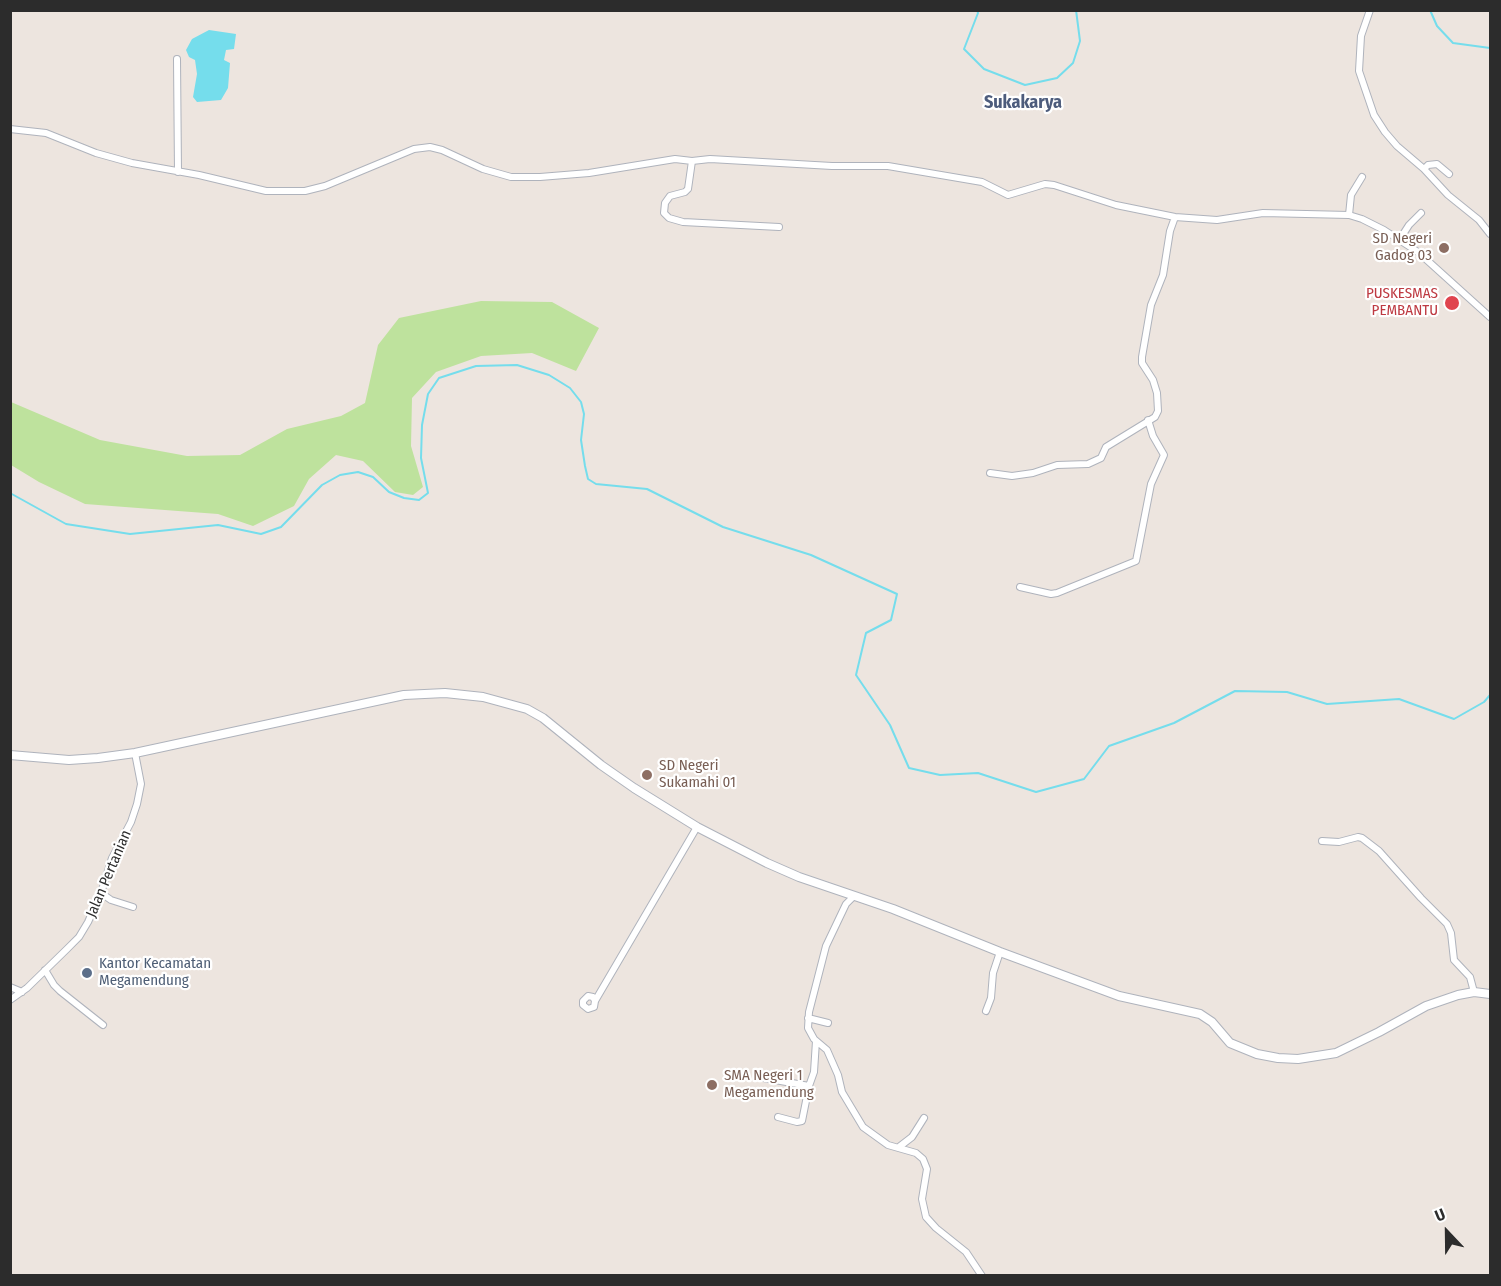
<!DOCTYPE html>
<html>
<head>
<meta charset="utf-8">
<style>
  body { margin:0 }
  #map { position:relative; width:1501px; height:1286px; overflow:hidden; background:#ede5df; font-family:"Fira Sans Condensed",sans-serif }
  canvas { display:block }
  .frame { position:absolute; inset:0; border:12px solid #2c2c2c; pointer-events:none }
  .north { position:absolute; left:1417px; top:1202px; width:60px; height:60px; -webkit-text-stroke:4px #fff; paint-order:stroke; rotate:338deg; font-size:16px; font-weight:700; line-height:24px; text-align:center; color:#2c2c2c }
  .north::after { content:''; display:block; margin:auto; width:21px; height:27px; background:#2c2c2c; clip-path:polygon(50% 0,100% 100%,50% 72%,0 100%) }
</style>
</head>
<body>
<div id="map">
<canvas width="1501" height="1286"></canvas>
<div class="frame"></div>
<div class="north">U</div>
</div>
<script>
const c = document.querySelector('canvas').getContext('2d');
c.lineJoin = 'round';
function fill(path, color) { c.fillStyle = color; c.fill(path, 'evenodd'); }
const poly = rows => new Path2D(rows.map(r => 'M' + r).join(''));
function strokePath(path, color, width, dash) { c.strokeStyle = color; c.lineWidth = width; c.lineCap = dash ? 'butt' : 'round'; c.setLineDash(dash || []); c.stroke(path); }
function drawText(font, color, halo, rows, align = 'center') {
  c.font = font + ' "Fira Sans Condensed",sans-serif'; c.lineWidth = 4.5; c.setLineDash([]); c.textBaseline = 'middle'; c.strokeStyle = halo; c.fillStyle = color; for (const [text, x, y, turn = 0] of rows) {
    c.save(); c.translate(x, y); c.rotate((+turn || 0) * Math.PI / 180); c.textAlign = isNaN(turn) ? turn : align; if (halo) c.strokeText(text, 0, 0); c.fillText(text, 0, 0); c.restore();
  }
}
const green = poly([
  [481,301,552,302,599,328,576,371,532,353,481,356,436,372,412,398,411,446,423,487,413,495,395,492,363,461,336,455,309,479,294,506,253,526,218,514,85,504,39,482,11,465,11,402,100,440,187,456,240,455,287,429,341,416,365,403,378,345,399,318]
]);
const water = poly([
  [209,30,236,34,234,49,226,50,224,60,230,63,228,88,221,100,197,102,193,97,197,74,195,60,189,57,186,50,192,39]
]);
const stream = poly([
  [805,10,807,10],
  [977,10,978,13,964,49,984,69,1025,85,1057,78,1073,63,1080,41,1076,10],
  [1430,10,1437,26,1453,43,1490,48],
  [10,493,66,524,130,534,218,525,261,534,281,527,322,485,340,475,358,472,373,477,389,492,404,498,419,500,428,493,421,458,422,425,428,394,439,378,476,366,517,365,549,375,570,388,581,402,584,414,581,440,585,466,588,479,596,484,647,489,723,527,811,555,897,594,891,620,866,633,856,675,890,725,909,768,940,775,978,773,1036,792,1084,779,1109,746,1174,723,1235,691,1287,692,1327,704,1399,699,1454,719,1484,702,1490,695]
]);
const minor = poly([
  [1370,10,1361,36,1359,71,1374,115,1385,132,1397,146,1424,169,1448,195,1479,220,1490,234],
  [177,59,178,172],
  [10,129,46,133,96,153,132,163,199,175,266,191,305,191,325,186,414,149,430,147,442,150,483,169,511,177,540,177,589,173,675,159,692,161,710,159,832,166,888,166,982,182,1008,195,1045,184,1054,185,1116,205,1175,217,1217,220,1263,213,1349,215,1362,219,1384,230,1418,252,1490,317],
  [692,161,688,189,685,192,670,196,665,203,664,213,669,218,683,222,779,227],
  [1424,169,1428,165,1437,164,1449,174],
  [1349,215,1351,195,1362,177],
  [1400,239,1409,225,1421,213],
  [990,473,1012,476,1033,473,1057,465,1088,464,1101,458,1106,447,1155,417,1158,411,1157,393,1153,380,1142,363,1142,357,1151,305,1163,275,1170,231,1175,217],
  [1020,587,1051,594,1057,593,1136,561,1151,484,1164,455,1153,436,1148,420],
  [1322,841,1339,842,1358,837,1362,838,1379,851,1421,898,1447,924,1451,933,1454,960,1470,977,1474,992],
  [101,893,111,900,133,907],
  [853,897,846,904,826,946,809,1012,808,1028,814,1039,827,1050,838,1075,842,1092,863,1127,888,1145,916,1153,923,1159,927,1169,922,1199,926,1217,936,1228,966,1252,982,1276],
  [45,970,54,985,60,991,103,1025],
  [10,987,22,992],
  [10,1000,27,988,67,949,79,937,88,922,101,893,112,858,131,822,137,804,141,784,135,753],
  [595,1001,593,997,588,996,583,1001,583,1005,588,1009,594,1007,595,1001,697,827],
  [986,1011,991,998,993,973,1000,952],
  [808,1018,828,1023],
  [758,1077,809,1086,814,1072,816,1041],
  [778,1117,797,1122,802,1121,809,1086],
  [899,1147,912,1137,924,1118]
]);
const tertiary = poly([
  [10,755,69,760,98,758,135,753,404,695,445,693,483,697,527,709,543,718,601,765,634,788,697,827,767,863,799,877,893,909,1000,952,1119,996,1200,1014,1212,1022,1230,1043,1257,1054,1278,1058,1298,1059,1336,1053,1379,1032,1426,1006,1458,995,1474,992,1490,994]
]);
const markers = [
  [1444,248,6,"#8d6e63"],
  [1452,303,8,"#e0444e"],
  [647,775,6,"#8d6e63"],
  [87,973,6,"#5c6f8a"],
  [712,1085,6,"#8d6e63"]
];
const educationNames = [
  ["SD Negeri",1432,239,"right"],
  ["Gadog 03",1432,256,"right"],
  ["SD Negeri",659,766],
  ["Sukamahi 01",659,783],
  ["SMA Negeri 1",724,1076],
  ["Megamendung",724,1093]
];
const healthNames = [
  ["PUSKESMAS",1438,294],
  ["PEMBANTU",1438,311]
];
const streetNames = [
  ["Jalan Pertanian",109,874,-67]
];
const serviceNames = [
  ["Kantor Kecamatan",99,964],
  ["Megamendung",99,981]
];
const quarterNames = [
  ["Sukakarya",1023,103]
];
fill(green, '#bee29d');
fill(water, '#75ddec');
strokePath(stream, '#75ddec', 2);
strokePath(minor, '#afb3bc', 8);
strokePath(tertiary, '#afb3bc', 10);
strokePath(minor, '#fff', 6);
strokePath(tertiary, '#fff', 8);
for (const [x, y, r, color] of markers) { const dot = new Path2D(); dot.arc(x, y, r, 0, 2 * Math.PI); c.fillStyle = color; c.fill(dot); strokePath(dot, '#fff', 2); }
drawText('15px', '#785e54', '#fff', educationNames, 'left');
drawText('15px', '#be3a42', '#fff', healthNames, 'right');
drawText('15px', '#2c2c2c', '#fff', streetNames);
drawText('15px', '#4e5e75', '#fff', serviceNames, 'left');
drawText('bold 18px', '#4d5c7c', '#fff', quarterNames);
</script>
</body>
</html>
